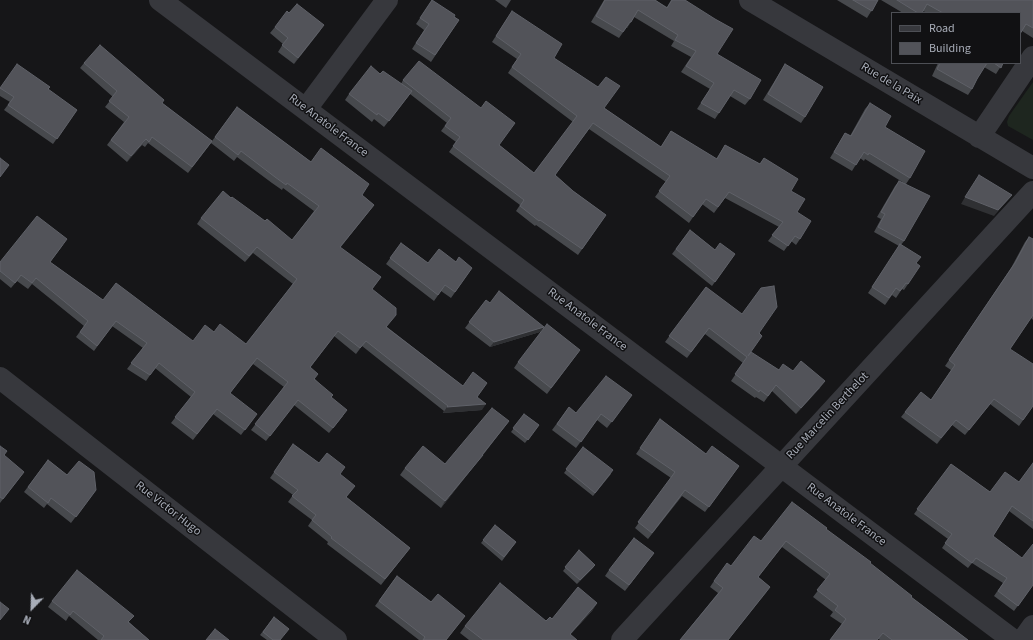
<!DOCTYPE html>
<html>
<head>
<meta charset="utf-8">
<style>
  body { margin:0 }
  #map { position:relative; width:1033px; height:640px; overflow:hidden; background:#161618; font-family:"Source Sans 3",sans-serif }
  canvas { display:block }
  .legend { position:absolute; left:891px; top:12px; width:130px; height:52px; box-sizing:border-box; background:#111113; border:1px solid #4d4f55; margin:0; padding:5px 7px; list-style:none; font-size:12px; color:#a8adb8 }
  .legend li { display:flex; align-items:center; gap:8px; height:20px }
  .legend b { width:20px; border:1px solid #4d4f55 }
  .north { position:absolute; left:12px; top:588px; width:40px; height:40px; -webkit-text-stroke:3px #111113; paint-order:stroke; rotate:203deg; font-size:11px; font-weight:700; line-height:16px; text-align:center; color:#a8adb8 }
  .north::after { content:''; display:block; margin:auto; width:14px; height:18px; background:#a8adb8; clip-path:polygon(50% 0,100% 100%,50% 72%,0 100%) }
</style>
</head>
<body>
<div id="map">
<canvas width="1033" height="640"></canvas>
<ul class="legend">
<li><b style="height:5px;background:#37383d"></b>Road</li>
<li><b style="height:11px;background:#525359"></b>Building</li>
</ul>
<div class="north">N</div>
</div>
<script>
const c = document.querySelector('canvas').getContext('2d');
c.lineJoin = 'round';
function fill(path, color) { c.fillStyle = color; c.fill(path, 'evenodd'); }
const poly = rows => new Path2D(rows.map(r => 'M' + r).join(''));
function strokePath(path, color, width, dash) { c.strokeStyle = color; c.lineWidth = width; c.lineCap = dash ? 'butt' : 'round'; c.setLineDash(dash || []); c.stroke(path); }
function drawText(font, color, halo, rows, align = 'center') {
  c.font = font + ' "Source Sans 3",sans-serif'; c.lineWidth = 3; c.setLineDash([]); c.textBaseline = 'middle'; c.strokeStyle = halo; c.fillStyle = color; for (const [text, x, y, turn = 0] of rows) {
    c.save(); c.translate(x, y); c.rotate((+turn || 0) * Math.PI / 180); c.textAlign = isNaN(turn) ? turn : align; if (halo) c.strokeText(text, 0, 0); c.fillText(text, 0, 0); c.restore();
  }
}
const green = poly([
  [1033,82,1033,140,1008,126,1007,122,1009,116]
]);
const street = poly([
  [160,0,1013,640],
  [750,0,1033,168],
  [306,109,387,0],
  [979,137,1033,57],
  [0,378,336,640],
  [622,640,1033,192],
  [1023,640,1033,626]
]);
const wall = poly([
  [432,0,459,20,431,62,412,49,424,30,416,24],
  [495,0,511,0,506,8],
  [604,0,655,0,667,7,671,0,685,0,717,54,750,99,745,105,730,96,715,119,697,109,710,89,681,72,691,57,671,46,674,41,634,17,627,28,626,28,619,38,591,22],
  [837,0,878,0,867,18],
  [881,0,1033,0,1033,38,1022,31,1020,13,927,13,923,11,922,13,903,13],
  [512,11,554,58,604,108,661,147,671,131,716,159,725,145,760,164,764,158,791,191,797,212,800,239,796,245,791,241,784,251,768,241,779,227,725,198,714,213,702,204,689,223,655,197,666,182,589,129,555,175,573,191,606,215,578,255,536,225,535,226,516,211,520,205,449,152,456,142,441,131,447,123,410,94,384,127,374,119,372,122,345,100,349,94,401,84,403,80,499,145,534,173,573,122,508,73,517,59,492,42],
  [275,27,320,31,294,64,278,52,283,44,270,33],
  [84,63,162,103,212,141,237,107,311,162,362,195,374,205,340,248,381,277,372,289,387,327,477,397,482,410,443,413,444,411,362,346,356,354,334,336,310,368,315,379,331,397,343,416,329,433,294,405,266,441,251,430,284,387,253,364,230,393,253,419,241,435,213,414,193,440,171,423,191,397,155,368,146,381,127,369,143,348,112,326,94,351,76,337,84,326,32,284,28,289,17,281,11,288,0,279,0,262,63,245,50,262,103,300,193,341,214,332,246,344,293,284,253,253,245,262,197,224,201,218,231,198,292,240,314,211,283,188,282,190,272,183,237,157,234,161,211,143,188,173,148,143,145,147,142,145,127,162,107,145,124,122,105,107,113,97,80,68],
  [938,63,1003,63,996,74,984,67,977,79,972,89,968,95,932,76],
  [785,64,805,117,801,123,763,100],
  [0,88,48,90,77,110,53,144,4,110,10,102,0,96],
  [870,103,885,127,910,178,906,184,904,241,901,245,916,263,908,284,904,290,902,289,896,298,892,295,885,305,868,293,899,246,874,232,881,219,877,217,895,186,899,181,904,183,865,159,864,161,860,158,852,171,830,158,845,133,850,136,865,109],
  [690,230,715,250,735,254,712,286,672,254],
  [1029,237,1033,239,1033,320,1031,318,1010,349,1033,406,1019,426,990,404,965,435,952,425,937,444,901,417,905,412,931,400,951,370,945,366,1011,268,1025,242],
  [401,243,428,263,456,262,472,268,451,298,441,291,434,301,386,264],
  [706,287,759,333,750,353,779,370,793,371,820,388,796,414,772,391,764,402,756,397,755,398,731,381,743,363,705,334,687,358,665,342],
  [486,300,490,303,544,327,540,332,490,347,465,328],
  [580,350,547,394,514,368,518,362],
  [632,395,607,428,597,420,576,448,552,430,569,407,576,413],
  [524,414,539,425,525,443,511,432],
  [660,419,706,454,739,466,705,512,682,496,648,539,635,528,671,478,636,454],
  [509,421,483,455,478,461,441,508,400,475,405,468,445,464],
  [293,444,319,463,340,474,351,491,346,497,410,548,381,585,327,544,328,542,308,526,312,520,288,502,293,495,270,478],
  [0,446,4,456,24,472,0,503],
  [583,447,611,474,593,496,564,473],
  [48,460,67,475,96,490,71,523,47,504,44,508,24,492],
  [1033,463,1033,529,1009,511,993,536,1033,585,1014,611,994,596,1003,583,972,563,968,568,942,548,948,539,914,514,951,464,990,492,1019,482],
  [495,525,516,542,502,561,481,543],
  [826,529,911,597,968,640,880,640,878,639,877,640,830,640,842,624,830,616,833,612,813,597,826,580,782,547,758,577,770,587,728,640,680,640,718,593,710,587,714,581,761,541],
  [579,550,595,565,593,568,577,584,563,571],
  [654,553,625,591,605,576,609,570],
  [397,576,431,602,465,616,446,640,419,640,375,606],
  [52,601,129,622,149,640,98,640,69,616,66,621,48,607],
  [597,603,592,611,570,635,577,640,469,640,460,633,465,626,546,621],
  [274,617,280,640,267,640,260,635]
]);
const shadedWall = poly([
  [630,22,631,22,627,28,625,28],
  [324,25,320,31,294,64,298,58],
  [146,139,142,145,127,162,131,156],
  [1012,195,1007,201,994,216,961,204,965,197],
  [374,205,370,210,336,253,340,247],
  [544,327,540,332,490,347,494,342],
  [825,381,820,388,796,414,801,408],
  [486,404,482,410,443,413,447,407],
  [956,420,952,425,937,444,941,438],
  [483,455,478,461,441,508,445,501],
  [595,565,593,568,577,584,580,580],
  [770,587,766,593,728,640],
  [597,603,592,611,565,640,570,634]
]);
const building = poly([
  [432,0,455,15,454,17,459,20,435,55,416,43,429,24,420,18,432,0],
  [605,0,655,0,667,8,672,0,685,0,715,19,733,29,717,54,761,80,750,99,734,90,719,113,701,103,714,83,686,66,696,51,675,40,678,35,638,10,631,22,630,22,623,32,596,16,605,0],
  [853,0,878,0,872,11,853,0],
  [897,0,1033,0,1033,28,1026,24,1020,34,1020,13,943,13,927,4,922,13,918,13,897,0],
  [297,4,324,25,298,58,282,45,288,38,275,27,287,11,289,13,297,4],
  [512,11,562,44,554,58,598,87,606,77,620,86,604,108,661,147,671,131,717,159,725,145,760,164,764,158,798,179,791,191,805,199,797,212,811,221,800,239,795,236,788,246,772,235,783,222,729,192,718,207,706,199,693,217,659,191,670,176,593,123,555,175,573,191,606,215,582,249,540,220,539,221,520,206,524,200,453,146,460,137,445,126,451,118,403,80,419,61,481,108,486,101,515,123,499,145,534,173,577,116,512,67,521,54,496,36,512,11],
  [100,45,164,100,162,103,212,141,192,167,152,137,149,142,146,139,131,156,111,140,129,117,109,101,117,91,84,63,100,45],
  [940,63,987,63,977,79,972,89,937,69,940,63],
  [994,63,1003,63,1001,68,994,63],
  [17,64,50,87,48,89,77,110,57,139,8,105,14,97,0,88,17,64],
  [785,64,823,87,805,117,768,94,785,64],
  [371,66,380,74,383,71,412,91,389,121,378,113,377,115,349,94,371,66],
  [870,103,891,116,885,127,925,151,910,178,869,153,868,155,864,152,856,165,834,152,845,133,851,136,870,103],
  [237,107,311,162,321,148,369,184,362,195,374,205,340,247,381,277,372,289,396,308,396,315,386,327,463,386,473,372,487,383,477,397,486,404,447,407,448,406,366,341,360,348,338,331,310,367,318,374,314,379,333,395,331,397,347,410,333,428,298,400,270,436,255,424,288,382,257,358,230,393,257,414,245,430,217,409,197,434,175,417,195,392,159,363,150,375,131,363,147,343,116,321,97,346,80,332,88,321,36,278,32,283,21,275,15,283,0,271,0,262,37,216,67,239,50,262,103,300,116,283,193,341,205,325,214,332,220,324,246,344,297,279,257,247,249,256,201,218,223,191,231,198,232,197,265,221,267,219,292,240,319,206,287,183,286,185,275,177,241,151,238,155,215,137,237,107],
  [0,158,9,165,0,177,0,158],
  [979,175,1012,195,998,210,965,197,979,175],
  [899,181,930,196,904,241,878,227,885,214,881,212,899,181],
  [690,230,715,250,720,243,735,254,715,282,676,249,690,230],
  [1029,237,1033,239,1033,315,1010,349,1033,364,1033,406,1023,420,994,399,969,430,956,420,941,438,905,412,921,392,931,400,955,365,949,360,1015,263,1029,237],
  [401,243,428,263,439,249,456,262,459,257,472,268,455,292,445,285,438,295,390,258,401,243],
  [900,244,921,257,916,263,920,266,908,284,906,283,900,291,896,288,889,298,872,287,900,244],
  [774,286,777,307,759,333,762,336,748,356,751,352,779,370,783,364,793,371,801,361,825,381,801,408,776,385,768,396,760,390,759,392,735,374,747,357,709,328,691,352,669,336,706,287,742,314,761,288,774,286],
  [499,291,544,327,494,342,469,322,486,300,490,303,499,291],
  [547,324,580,350,551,388,518,362,547,324],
  [606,376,632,395,612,422,601,414,581,442,557,424,569,407,576,413,606,376],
  [492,408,509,421,482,455,483,455,445,501,405,468,423,446,445,464,492,408],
  [524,414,539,425,528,440,513,428,524,414],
  [660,419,706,454,712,446,739,466,709,507,685,490,652,533,638,522,675,472,640,448,660,419],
  [293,444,319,463,327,453,345,467,340,474,355,486,346,497,410,548,385,579,331,538,332,537,312,520,316,515,292,496,298,490,274,472,293,444],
  [0,446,7,451,4,455,24,472,3,499,0,497,0,446],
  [583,447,613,470,595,493,566,469,583,447],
  [48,460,67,475,79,461,94,472,96,490,76,517,51,498,48,503,28,487,48,460],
  [1033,463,1033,521,1012,506,993,536,1022,558,1033,544,1033,585,1018,606,998,591,1007,578,976,558,972,563,945,543,952,534,917,509,951,464,990,492,1005,472,1019,482,1033,463],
  [792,502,827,528,826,529,871,562,870,563,912,596,911,597,968,640,892,640,883,633,877,640,830,640,846,619,835,610,838,606,817,590,830,574,786,541,758,577,770,587,728,640,680,640,723,588,714,581,727,563,731,566,754,536,761,541,792,502],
  [495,525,516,542,504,557,483,540,495,525],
  [634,538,654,553,629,585,609,570,634,538],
  [579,550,595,565,580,580,565,567,579,550],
  [77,570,134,616,128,622,149,640,101,640,104,636,73,611,70,615,52,601,77,570],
  [397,576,431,602,438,594,465,616,446,640,423,640,425,637,379,601,397,576],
  [500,583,546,621,550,617,552,619,578,587,597,603,570,634,577,640,483,640,465,626,500,583],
  [0,602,9,609,0,620,0,602],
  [274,617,289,629,280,640,273,640,263,632,274,617],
  [215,629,229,640,206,640,215,629]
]);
const streetNames = [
  ["Rue de la Paix",891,84,31],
  ["Rue Anatole France",328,126,37],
  ["Rue Anatole France",587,320,37],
  ["Rue Marcelin Berthelot",828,416,-47],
  ["Rue Victor Hugo",168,509,38],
  ["Rue Anatole France",846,515,37]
];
fill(green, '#1e261f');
strokePath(street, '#37383d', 22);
fill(wall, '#47494d');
fill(shadedWall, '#2f3033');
fill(building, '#525359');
strokePath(building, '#5f6168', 1);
drawText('12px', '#a8adb8', '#111113', streetNames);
</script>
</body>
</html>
